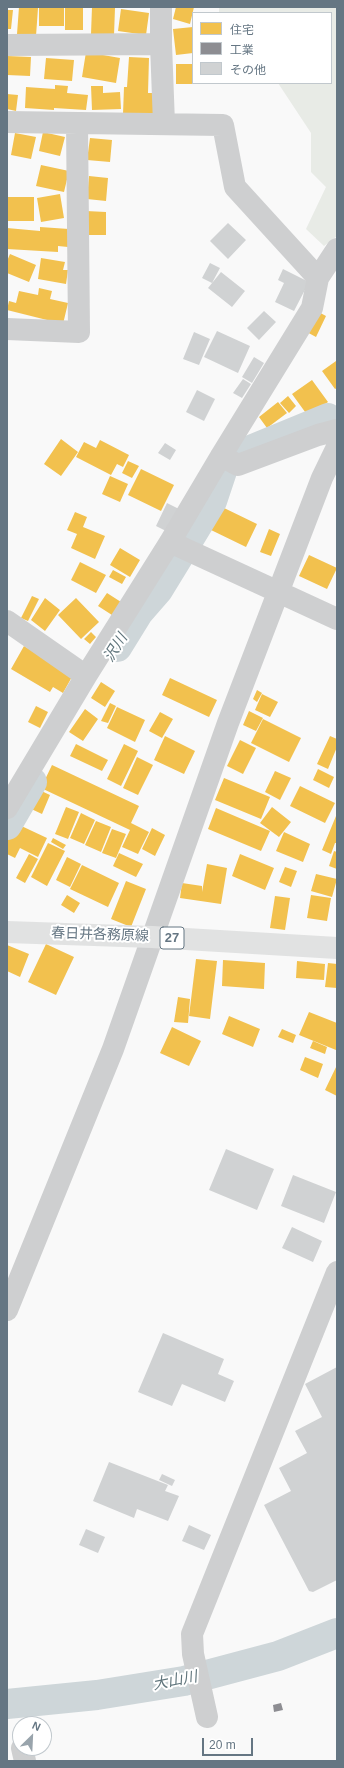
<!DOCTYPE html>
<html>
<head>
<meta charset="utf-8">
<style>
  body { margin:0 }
  #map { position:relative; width:344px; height:1768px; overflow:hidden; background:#f9f9f9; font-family:Arial,"Noto Sans JP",sans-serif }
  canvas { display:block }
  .frame { position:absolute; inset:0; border:8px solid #657683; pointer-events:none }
  .legend { position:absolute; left:192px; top:12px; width:140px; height:72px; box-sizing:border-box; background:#fff; border:1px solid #c1c8cd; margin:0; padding:5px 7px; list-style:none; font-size:12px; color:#657683 }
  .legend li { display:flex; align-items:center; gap:8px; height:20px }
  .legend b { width:20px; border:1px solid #c1c8cd }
  .north { position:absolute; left:12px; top:1716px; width:40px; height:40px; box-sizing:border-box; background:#fff; border:1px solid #c1c8cd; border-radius:50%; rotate:24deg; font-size:11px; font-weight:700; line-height:16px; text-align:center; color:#657683 }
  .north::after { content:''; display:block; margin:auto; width:14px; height:18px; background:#99a4ac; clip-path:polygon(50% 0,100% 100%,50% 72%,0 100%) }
  .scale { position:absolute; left:202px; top:1738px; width:51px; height:18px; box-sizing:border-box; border:2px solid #657683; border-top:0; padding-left:5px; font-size:12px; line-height:14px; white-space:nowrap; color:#657683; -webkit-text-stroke:3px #fff; paint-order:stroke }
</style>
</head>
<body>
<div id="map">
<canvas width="344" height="1768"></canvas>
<div class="frame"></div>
<ul class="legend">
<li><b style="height:11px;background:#f2c14e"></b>住宅</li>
<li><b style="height:11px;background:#8d8d92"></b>工業</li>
<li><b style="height:11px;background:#d0d2d3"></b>その他</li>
</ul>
<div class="north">N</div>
<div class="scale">20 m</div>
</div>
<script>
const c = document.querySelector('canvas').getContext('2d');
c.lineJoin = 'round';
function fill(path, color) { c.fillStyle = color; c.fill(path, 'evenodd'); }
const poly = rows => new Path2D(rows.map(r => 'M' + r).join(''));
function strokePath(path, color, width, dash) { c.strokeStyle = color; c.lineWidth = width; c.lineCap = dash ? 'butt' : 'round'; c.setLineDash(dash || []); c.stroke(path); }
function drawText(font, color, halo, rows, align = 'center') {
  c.font = font + ' Arial,"Noto Sans JP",sans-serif'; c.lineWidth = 4; c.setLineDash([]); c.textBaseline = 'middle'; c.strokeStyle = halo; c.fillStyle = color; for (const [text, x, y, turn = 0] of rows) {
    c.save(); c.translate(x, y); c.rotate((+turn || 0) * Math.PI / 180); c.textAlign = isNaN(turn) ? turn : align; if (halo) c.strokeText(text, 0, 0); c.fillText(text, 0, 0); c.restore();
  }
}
const green = poly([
  [219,7,337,7,337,236,324,246,306,229,326,187,311,172,311,133,278,83,331,83,331,13,219,13]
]);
const homes = poly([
  [19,7,38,8,36,36,17,34],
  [92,7,115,8,114,35,91,34],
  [176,7,194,7,190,24,173,19],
  [39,8,64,8,64,26,39,26],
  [65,8,83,8,83,30,65,30],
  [121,9,149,13,146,35,118,31],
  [7,10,13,10,11,29,7,29],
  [193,27,193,53,176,55,173,29],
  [86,52,120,58,116,83,82,77],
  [7,56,31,57,30,76,7,75],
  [129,57,149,58,148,93,155,93,153,116,123,114,124,87,127,87],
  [46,58,74,60,72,81,44,79],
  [176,64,193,64,193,84,176,84],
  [55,85,68,86,67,93,88,95,86,110,54,108,54,110,25,108,26,87,55,89],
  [91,86,103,86,103,93,120,92,121,109,92,110],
  [7,94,18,95,16,111,7,109],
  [43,132,65,137,60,156,39,151],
  [15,133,36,137,31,159,11,155],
  [90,138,112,140,110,162,87,160],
  [41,165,69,171,64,192,36,186],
  [89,176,108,178,106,201,87,199],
  [60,194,64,218,41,222,37,198],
  [8,197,34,197,34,221,8,221],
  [86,211,106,212,106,235,85,235],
  [40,227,69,229,68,247,58,246,58,252,7,249,7,228,40,231],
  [10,254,36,265,29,282,7,273,7,261],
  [41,258,65,262,63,270,68,270,66,284,38,279],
  [39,288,52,291,50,299,68,303,63,324,7,310,9,301,16,303,19,291,38,295],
  [313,309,326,316,316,337,303,330],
  [336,361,337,363,337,388,335,389,322,371],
  [312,380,328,402,308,416,292,394],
  [288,396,296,406,289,413,280,403],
  [278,402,287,413,267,428,259,417],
  [61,439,78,452,61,476,44,464],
  [100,440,129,455,123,467,117,464,111,475,76,457,84,442,96,448],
  [128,461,139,466,132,478,122,473],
  [141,469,174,485,161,511,128,495],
  [110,476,128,484,120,502,102,494],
  [222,507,257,524,246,547,211,530],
  [75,512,87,517,83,527,105,536,95,559,71,548,77,534,67,530],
  [269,529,280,534,271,556,260,552],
  [120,548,140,560,130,577,110,565],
  [309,555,337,568,327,589,299,576],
  [80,562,106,575,96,593,71,580],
  [113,570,126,577,122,584,109,577],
  [107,593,121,602,112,615,98,606],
  [32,596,39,599,28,621,21,618],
  [45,598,60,610,45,631,31,620],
  [76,598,99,622,81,639,58,615],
  [91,632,96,637,90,644,84,639],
  [24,646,73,675,63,693,53,687,50,692,11,669],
  [170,678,217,700,209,717,162,695],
  [101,682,115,691,105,707,91,698],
  [257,690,262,693,257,702,253,699],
  [262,694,278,702,270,717,255,710],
  [110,703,116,706,108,723,101,721],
  [36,706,48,712,40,728,28,722],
  [117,707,145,720,135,742,107,728],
  [85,709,98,719,83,741,69,732],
  [249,711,263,718,256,731,243,725],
  [160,712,173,719,162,738,149,731],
  [263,719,301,738,289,762,251,743],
  [165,736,195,751,184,774,154,760],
  [330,736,337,739,337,747,328,769,317,764],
  [240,740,256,748,243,774,227,766],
  [76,744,108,760,102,771,70,756],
  [124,744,138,751,121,786,107,779],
  [137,757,153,765,138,795,123,788],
  [52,765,139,806,131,823,149,832,138,854,122,847,130,830,41,788],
  [318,769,334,777,329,788,313,780],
  [275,771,291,778,280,800,265,792],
  [224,778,270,797,261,819,215,800],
  [300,786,335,803,325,823,290,806],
  [35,788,50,795,42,814,27,807],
  [66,807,79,812,68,839,55,834],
  [272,807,291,822,279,837,260,823],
  [216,808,270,831,261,851,208,829],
  [81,813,95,820,84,844,70,838],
  [336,816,337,816,337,843,335,843,331,854,322,850],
  [96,821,111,827,101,852,85,845],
  [15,823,47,838,38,857,20,848,15,858,7,854,7,840],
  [152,828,165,835,155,856,142,849],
  [112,829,126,834,116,858,102,853],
  [284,832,310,844,303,862,276,851],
  [53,838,66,845,63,849,51,842],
  [48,843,65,851,47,886,31,877],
  [334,851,337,852,337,869,329,866],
  [119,853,143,864,136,877,113,866],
  [29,854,38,859,25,883,16,878],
  [240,854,274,868,265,890,232,876],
  [67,857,81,864,70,887,56,880],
  [207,864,227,868,221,904,180,898,182,883,202,886,202,892],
  [82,865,119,883,108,907,70,889],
  [285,867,297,871,291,887,279,882],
  [316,874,337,879,332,897,311,891],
  [126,881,146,889,131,927,111,919],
  [67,895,80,903,74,913,61,905],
  [311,895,331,898,327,921,307,918],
  [275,896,290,898,285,930,270,928],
  [46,944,74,957,56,995,28,982],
  [7,945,29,954,20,977,7,971],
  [196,959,217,961,210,1019,189,1016],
  [223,960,265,963,264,989,222,986],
  [297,961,325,964,324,980,296,978],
  [328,963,337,964,337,988,325,987],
  [178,997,190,999,188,1023,174,1022],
  [309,1012,337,1023,336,1050,299,1035],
  [229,1016,260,1029,253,1047,222,1034],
  [172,1027,201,1041,189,1066,160,1053],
  [282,1029,296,1035,293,1043,278,1037],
  [313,1041,327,1047,325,1054,310,1048],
  [305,1057,323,1064,318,1078,300,1070],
  [337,1065,337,1096,325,1090]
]);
const industry = poly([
  [281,1703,283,1710,274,1712,273,1705]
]);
const river = poly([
  [243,453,328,418],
  [117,647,138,613,158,590,177,559,212,501,222,471],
  [7,825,32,782],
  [7,1704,97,1695,184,1681,278,1656,337,1633]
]);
const building = poly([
  [228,223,246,240,228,259,210,241],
  [210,263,220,268,212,283,202,278],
  [283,269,309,282,294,311,275,302,284,283,278,280],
  [221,272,245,291,232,307,208,288],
  [264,311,276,322,259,340,247,328],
  [217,331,250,346,238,373,204,357],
  [194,332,210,339,199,365,183,359],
  [254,357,264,363,252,383,242,377],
  [243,379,251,384,242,398,233,393],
  [197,390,215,399,204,421,186,412],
  [165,443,176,450,170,460,158,453],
  [167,503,179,509,168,532,156,526],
  [226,1149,274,1169,257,1210,209,1190],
  [293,1175,336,1192,324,1223,281,1206],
  [292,1227,322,1241,313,1262,282,1248],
  [163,1333,224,1359,218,1374,234,1381,225,1402,182,1384,172,1406,138,1392],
  [337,1367,337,1580,313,1592,309,1591,264,1505,291,1491,279,1468,307,1453,295,1431,322,1417,305,1384],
  [109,1462,168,1485,165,1491,179,1496,168,1521,137,1509,134,1518,93,1501],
  [162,1474,175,1480,172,1486,159,1480],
  [189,1525,211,1535,204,1550,182,1541],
  [86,1529,105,1537,98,1553,79,1545]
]);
const minor = poly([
  [161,7,161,44,164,124],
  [7,45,161,44],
  [7,122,223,125,235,187,318,278],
  [7,329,79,332,77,123],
  [221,456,238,465,318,435,337,430],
  [170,542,337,619],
  [7,621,86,676],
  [7,808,86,676,170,542,221,456,312,308,318,278,337,249],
  [7,1310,113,1049,228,723,322,478,337,447],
  [207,1717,193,1654,192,1634,337,1272],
  [22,1748,25,1761]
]);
const major = poly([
  [7,932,152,937,337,948]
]);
const shields = [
  [172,938,24]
];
const shieldNames = [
  ["27",172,938]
];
const streetNames = [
  ["春日井各務原線",100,935,2]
];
const waterNames = [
  ["沢川",116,648,-58],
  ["大山川",175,1681,-11]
];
fill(green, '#e8ebe6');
fill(homes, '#f2c14e');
fill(industry, '#8d8d92');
strokePath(river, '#ced6d9', 30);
fill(building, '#d0d2d3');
strokePath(minor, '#cecfd0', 22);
strokePath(major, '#e1e2e2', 22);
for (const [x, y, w] of shields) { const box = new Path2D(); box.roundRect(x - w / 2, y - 11, w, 22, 3); c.fillStyle = '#fff'; c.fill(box); strokePath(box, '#657683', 1); }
drawText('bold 13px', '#657683', null, shieldNames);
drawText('14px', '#657683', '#fff', streetNames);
drawText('italic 15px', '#60757c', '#fff', waterNames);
</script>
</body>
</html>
